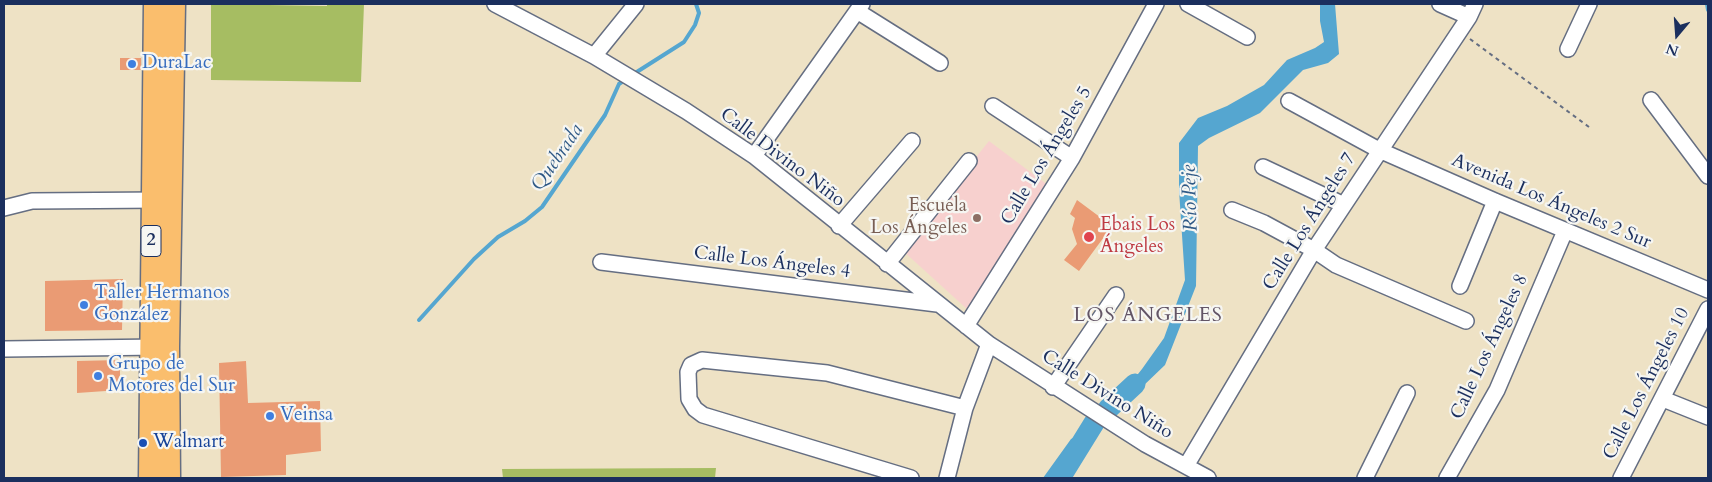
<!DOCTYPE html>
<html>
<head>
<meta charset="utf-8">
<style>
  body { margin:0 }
  #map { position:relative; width:1712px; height:482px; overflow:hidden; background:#eee2c5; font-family:Cardo,serif }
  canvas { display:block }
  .frame { position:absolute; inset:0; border:5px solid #1b2f5e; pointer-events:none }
  .north { position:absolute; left:1652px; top:10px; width:50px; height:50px; -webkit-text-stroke:4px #f6f6f2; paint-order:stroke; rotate:198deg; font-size:14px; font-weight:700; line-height:20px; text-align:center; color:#1b2f5e }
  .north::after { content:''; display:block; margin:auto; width:18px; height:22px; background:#1b2f5e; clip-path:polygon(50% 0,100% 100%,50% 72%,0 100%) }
</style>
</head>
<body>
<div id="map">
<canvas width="1712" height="482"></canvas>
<div class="frame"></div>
<div class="north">N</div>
</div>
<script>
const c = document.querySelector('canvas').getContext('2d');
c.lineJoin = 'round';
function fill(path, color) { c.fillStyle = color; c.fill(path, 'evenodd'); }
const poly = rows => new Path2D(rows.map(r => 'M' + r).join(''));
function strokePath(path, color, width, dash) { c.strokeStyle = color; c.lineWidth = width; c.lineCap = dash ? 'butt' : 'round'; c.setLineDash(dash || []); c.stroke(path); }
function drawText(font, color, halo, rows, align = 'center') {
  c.font = font + ' Cardo,serif'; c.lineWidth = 4.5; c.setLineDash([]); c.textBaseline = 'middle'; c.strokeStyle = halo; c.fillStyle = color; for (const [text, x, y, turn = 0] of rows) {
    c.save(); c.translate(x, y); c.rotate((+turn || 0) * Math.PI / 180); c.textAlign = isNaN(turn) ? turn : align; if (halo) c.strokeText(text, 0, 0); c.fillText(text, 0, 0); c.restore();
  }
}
const built = poly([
  [989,141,1049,186,967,309,902,250]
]);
const green = poly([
  [211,4,327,6,327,4,364,4,361,82,211,80],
  [716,468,715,478,503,478,502,469]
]);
const water = poly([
  [1320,4,1335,4,1339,54,1328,63,1303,70,1260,113,1209,138,1198,146,1196,286,1165,365,1141,388,1114,404,1142,369,1164,338,1185,280,1179,190,1179,143,1198,118,1227,106,1264,85,1287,60,1315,48,1324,42,1320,21],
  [1089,429,1083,444,1065,478,1043,478,1071,439]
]);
const stream = poly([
  [1707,4,1708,10],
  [632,75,684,42,695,25,699,13,696,4],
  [419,320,474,259,498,237,525,221,542,207,605,115,619,84,626,79]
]);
const river = poly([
  [1108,409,1135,384],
  [1060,478,1094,423]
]);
const building = poly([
  [120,58,141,58,141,70,120,70],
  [1077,200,1112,226,1079,271,1064,260,1077,244,1072,229,1075,218,1070,214],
  [123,279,122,330,45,331,45,281],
  [120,360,120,390,77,393,77,361],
  [246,361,248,403,320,401,321,451,286,455,286,475,221,477,219,363]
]);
const path = poly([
  [1470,39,1589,127]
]);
const minor = poly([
  [495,4,594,56,686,111,754,156,989,344,1145,444,1208,478],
  [1188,4,1247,37],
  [1440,4,1469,17],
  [857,11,940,63],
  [1568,49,1589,4],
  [594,56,636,4],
  [1651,100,1708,176],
  [1289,101,1379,150,1495,201,1708,290],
  [993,106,1072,158],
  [754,156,862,4],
  [1263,167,1344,205],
  [4,208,32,201,161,200],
  [1232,210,1264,223,1314,250,1336,265,1466,321],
  [839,226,912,141],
  [601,262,937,304],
  [887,264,969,161],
  [1460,286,1495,201],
  [966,326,1072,158,1156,4],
  [4,349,160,347],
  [1053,387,1116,295],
  [1663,399,1708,417],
  [1186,466,1314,250,1469,17,1475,4],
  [911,478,703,415,695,409,689,399,688,372,691,365,702,360,827,373,965,408],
  [947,478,965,408,989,344],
  [1365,478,1407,393],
  [1447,478,1497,390,1565,231],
  [1621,478,1708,309]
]);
const highway = poly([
  [150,478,155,4],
  [169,478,168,347,174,4]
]);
const markers = [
  [132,64,5,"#3f7fe0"],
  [977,218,5,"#8d6e63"],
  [1089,237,6,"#e0444e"],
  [84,305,5,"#3f7fe0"],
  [98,376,5,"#3f7fe0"],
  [270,416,5,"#3f7fe0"],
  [143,443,5,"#1a4fb4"]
];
const shields = [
  [151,241,20]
];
const shieldNames = [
  ["2",151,241]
];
const shopNames = [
  ["DuraLac",142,64],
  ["Taller Hermanos",94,294],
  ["González",94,316],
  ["Grupo de",108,365],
  ["Motores del Sur",108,387],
  ["Veinsa",280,416]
];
const streetNames = [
  ["Calle Los Ángeles 5",1047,156,-59],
  ["Calle Divino Niño",782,158,37],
  ["Avenida Los Ángeles 2 Sur",1551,202,23],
  ["Calle Los Ángeles 7",1310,222,-58],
  ["Calle Los Ángeles 4",772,263,7],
  ["Calle Los Ángeles 8",1490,347,-65],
  ["Calle Los Ángeles 10",1647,384,-63],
  ["Calle Divino Niño",1107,395,32]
];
const educationNames = [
  ["Escuela",967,207],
  ["Los Ángeles",967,229]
];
const healthNames = [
  ["Ebais Los",1100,226],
  ["Ángeles",1100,248]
];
const transitNames = [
  ["Walmart",153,443]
];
const waterNames = [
  ["Quebrada",558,158,-56],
  ["Río Peje",1191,198,-92]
];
const neighbourhoodNames = [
  ["LOS ÁNGELES",1148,316]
];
fill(built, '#f7d0ce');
fill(green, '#a6bd62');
fill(water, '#55a6d0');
strokePath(stream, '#55a6d0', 4);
strokePath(river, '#55a6d0', 21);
fill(building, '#ea9b74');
strokePath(minor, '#656e82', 18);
strokePath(highway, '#656e82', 25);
strokePath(path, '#656e82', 2, [4, 4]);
strokePath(minor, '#fff', 15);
strokePath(highway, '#fabe6d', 22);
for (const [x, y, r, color] of markers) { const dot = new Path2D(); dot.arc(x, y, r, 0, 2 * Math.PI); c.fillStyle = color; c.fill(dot); strokePath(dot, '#f6f6f2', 2); }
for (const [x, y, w] of shields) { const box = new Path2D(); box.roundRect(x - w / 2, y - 15.5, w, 31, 4); c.fillStyle = '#f6f6f2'; c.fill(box); strokePath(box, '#1b2f5e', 1); }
drawText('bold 18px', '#1b2f5e', null, shieldNames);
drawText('19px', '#366cbe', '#f6f6f2', shopNames, 'left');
drawText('19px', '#1b2f5e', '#f6f6f2', streetNames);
drawText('19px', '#785e54', '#f6f6f2', educationNames, 'right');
drawText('19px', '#be3a42', '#f6f6f2', healthNames, 'left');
drawText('19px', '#164399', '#f6f6f2', transitNames, 'left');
drawText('italic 20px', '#2f5986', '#f6f6f2', waterNames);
c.letterSpacing = '1px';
drawText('20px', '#635566', '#f6f6f2', neighbourhoodNames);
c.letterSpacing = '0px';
</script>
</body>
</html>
